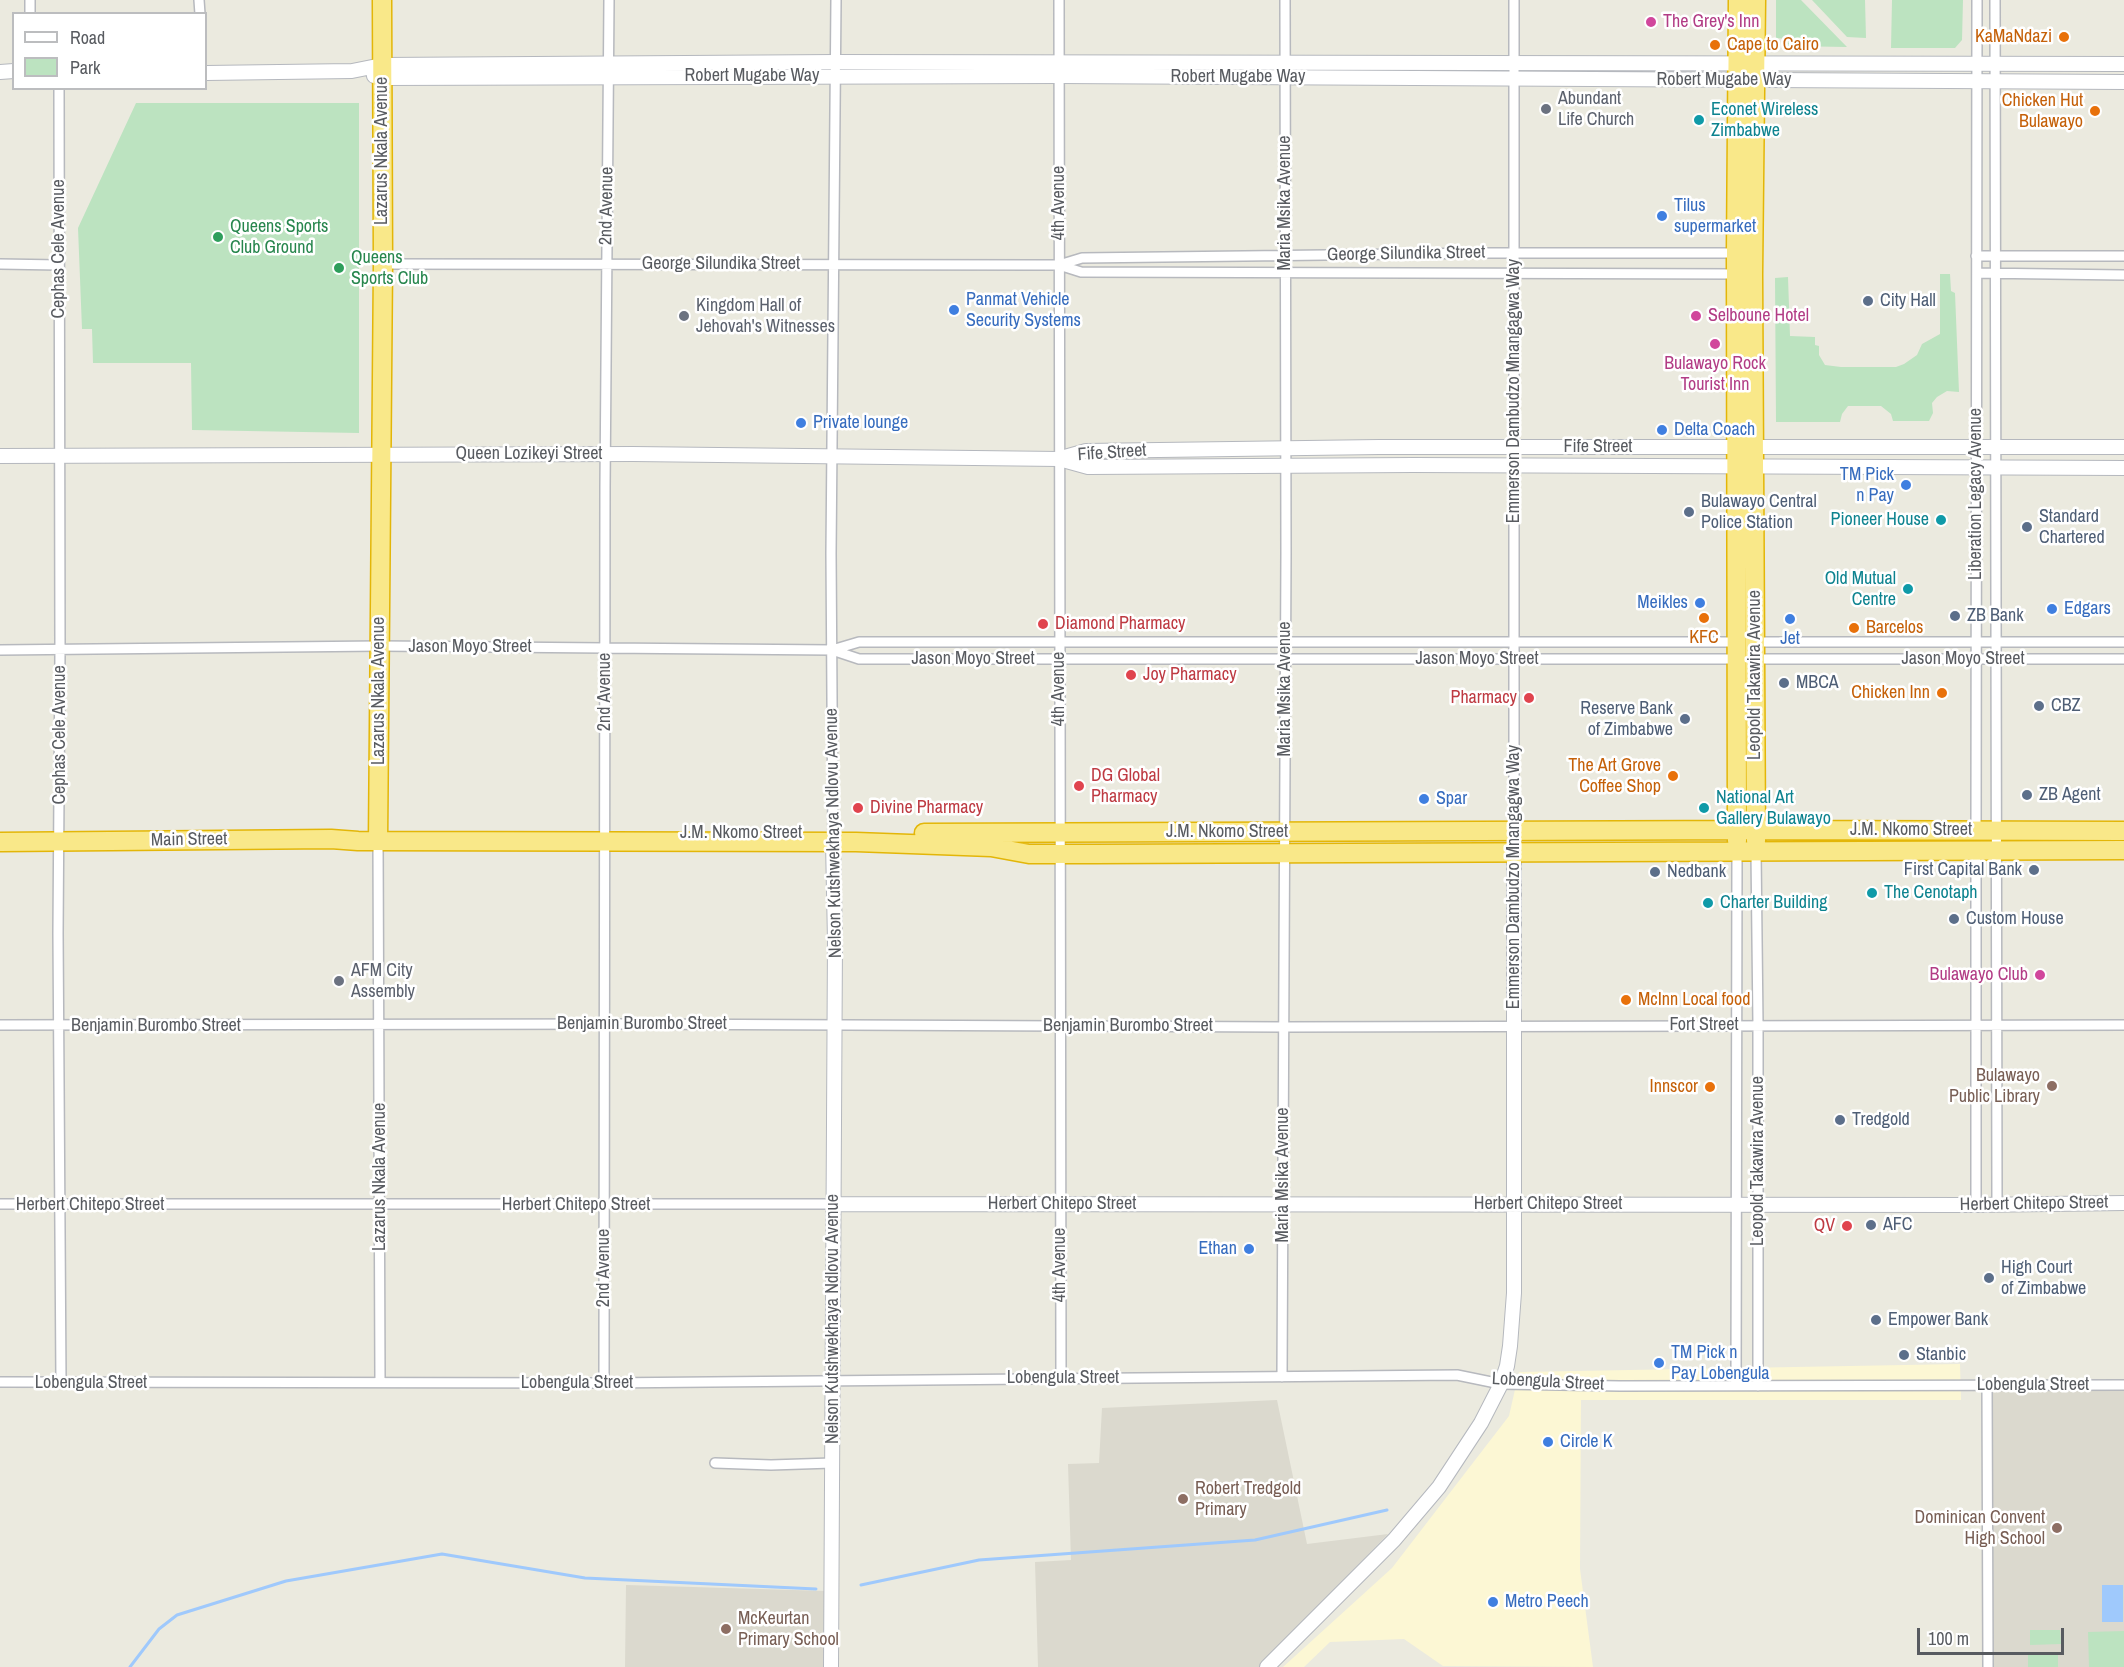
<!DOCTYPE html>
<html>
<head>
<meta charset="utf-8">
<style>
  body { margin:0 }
  #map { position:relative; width:2124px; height:1667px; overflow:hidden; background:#ebeadf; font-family:"Archivo Narrow",sans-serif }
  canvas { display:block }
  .legend { position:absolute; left:12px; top:12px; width:195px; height:78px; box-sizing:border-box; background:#fff; border:2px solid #bcbdbf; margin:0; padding:8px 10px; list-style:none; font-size:18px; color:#585b60 }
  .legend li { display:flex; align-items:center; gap:12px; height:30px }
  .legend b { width:30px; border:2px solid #bcbdbf }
  .scale { position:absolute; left:1917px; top:1628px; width:147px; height:27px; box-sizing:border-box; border:3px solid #585b60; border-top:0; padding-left:8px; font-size:18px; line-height:21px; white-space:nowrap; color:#585b60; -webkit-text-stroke:4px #fff; paint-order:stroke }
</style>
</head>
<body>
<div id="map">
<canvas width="2124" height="1667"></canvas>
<ul class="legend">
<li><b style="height:8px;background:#fff"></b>Road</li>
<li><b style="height:16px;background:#bce3c0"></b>Park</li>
</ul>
<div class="scale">100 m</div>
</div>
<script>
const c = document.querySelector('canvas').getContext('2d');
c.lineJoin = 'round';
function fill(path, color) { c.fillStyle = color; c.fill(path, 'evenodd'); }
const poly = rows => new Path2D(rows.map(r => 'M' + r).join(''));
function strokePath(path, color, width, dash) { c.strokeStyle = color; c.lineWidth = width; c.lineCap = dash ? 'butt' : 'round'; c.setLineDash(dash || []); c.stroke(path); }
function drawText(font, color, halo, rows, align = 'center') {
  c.font = font + ' "Archivo Narrow",sans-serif'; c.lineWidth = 5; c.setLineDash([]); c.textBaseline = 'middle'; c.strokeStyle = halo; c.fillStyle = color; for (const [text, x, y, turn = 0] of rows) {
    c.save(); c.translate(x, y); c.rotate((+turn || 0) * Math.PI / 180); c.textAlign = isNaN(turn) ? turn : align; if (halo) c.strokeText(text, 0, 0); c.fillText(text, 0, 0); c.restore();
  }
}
const commercial = poly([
  [1960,1364,1961,1400,1581,1400,1580,1569,1593,1667,1443,1666,1404,1639,1330,1642,1304,1667,1283,1667,1392,1568,1509,1416,1519,1372]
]);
const education = poly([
  [1990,1387,2124,1388,2124,1667,1990,1667],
  [1277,1400,1307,1544,1388,1534,1259,1667,1038,1667,1035,1562,1071,1560,1068,1464,1099,1463,1102,1408],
  [626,1585,827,1591,827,1667,625,1667]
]);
const green = poly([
  [1776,0,1801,0,1847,47,1788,46,1787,39,1776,38],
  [1812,0,1865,0,1866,38,1847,37],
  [1892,0,1963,0,1962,40,1955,48,1891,48],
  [136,103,359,103,359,433,192,430,191,363,93,363,92,329,82,329,78,228],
  [1940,274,1950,274,1951,291,1955,293,1959,392,1947,391,1937,397,1932,403,1933,413,1929,421,1893,421,1891,414,1881,406,1848,406,1842,414,1840,422,1776,422,1775,278,1788,277,1790,336,1815,337,1815,345,1819,346,1819,355,1825,365,1841,367,1896,367,1904,364,1917,355,1922,344,1940,334],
  [2030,1630,2060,1630,2061,1644,2030,1645],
  [2124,1631,2124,1667,2089,1667,2088,1632],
  [2028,1654,2058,1654,2058,1667,2028,1667]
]);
const water = poly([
  [2102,1585,2123,1585,2123,1622,2102,1622]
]);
const stream = poly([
  [861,1585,979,1560,1255,1540,1387,1510],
  [130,1667,159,1629,177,1615,286,1581,442,1554,585,1578,816,1589]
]);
const street = poly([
  [30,0,30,14],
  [199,0,200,14],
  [1059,0,1061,1378],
  [1514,0,1514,825],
  [1995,0,1997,1204],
  [59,88,60,651,58,933,61,1382],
  [1976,256,2124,256],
  [0,264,59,265],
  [383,264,1038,265,1059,265,1081,272,1739,274],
  [1059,265,1082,258,1487,253,1739,253],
  [1977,273,2124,275],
  [1753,642,2124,642],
  [0,650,380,646,832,650,859,642,1739,642],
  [832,650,859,659,1740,659],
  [1754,659,2124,659],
  [1976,833,1977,0],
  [378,841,380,1382],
  [833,842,831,553,836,0],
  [1756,852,1758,1025,1758,1386],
  [0,1025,629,1024,1284,1027,2124,1025],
  [0,1204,834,1204],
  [1976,1205,1976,847],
  [1282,1377,1286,553,1285,0],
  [0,1382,604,1383,1457,1375,1501,1384,1620,1386,2124,1385],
  [604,1383,605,487,609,0],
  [1736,1385,1737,852],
  [1987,1385,1988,1667],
  [715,1463,771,1465,832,1463]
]);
const secondary = poly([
  [0,72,14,71],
  [206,73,352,71,382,65,836,62,2124,64],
  [374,76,382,78,1059,76,2124,82],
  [0,456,633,454,1059,459,1088,467,1414,465,2124,468],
  [1061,458,1086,451,1379,447,2124,447],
  [834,1204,1976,1205,2124,1203],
  [831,1667,835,941,833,842],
  [1267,1667,1394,1540,1439,1487,1481,1423,1501,1384,1507,1366,1510,1346,1514,1293,1514,825]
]);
const highway = poly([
  [924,833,1756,830,2124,831],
  [378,841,383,264,382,0],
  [1737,841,1736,253,1738,0],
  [1756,841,1753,274,1756,0],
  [0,842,331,839,358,841,856,842,991,847,1029,854,1093,854,2124,850]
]);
const markers = [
  [1651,22,6,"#d1479c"],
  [2064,37,6,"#e8710a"],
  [1715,45,6,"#e8710a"],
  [1546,109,6,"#6b7280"],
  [2095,111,6,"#e8710a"],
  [1699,120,6,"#0f9aa8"],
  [1662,216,6,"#3f7fe0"],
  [218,237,6,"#2e9e5b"],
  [339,268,6,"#2e9e5b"],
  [1868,301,6,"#5c6f8a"],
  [954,310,6,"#3f7fe0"],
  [684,316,6,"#6b7280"],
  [1696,316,6,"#d1479c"],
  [1715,344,6,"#d1479c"],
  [801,423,6,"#3f7fe0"],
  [1662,430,6,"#3f7fe0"],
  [1906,485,6,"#3f7fe0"],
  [1689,512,6,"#5c6f8a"],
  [1941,520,6,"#0f9aa8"],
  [2027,527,6,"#5c6f8a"],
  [1908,589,6,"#0f9aa8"],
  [1700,603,6,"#3f7fe0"],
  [2052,609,6,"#3f7fe0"],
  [1955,616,6,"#5c6f8a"],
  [1704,618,6,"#e8710a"],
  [1790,619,6,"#3f7fe0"],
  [1043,624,6,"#e0444e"],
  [1854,628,6,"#e8710a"],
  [1131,675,6,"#e0444e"],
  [1784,683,6,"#5c6f8a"],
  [1942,693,6,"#e8710a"],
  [1529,698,6,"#e0444e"],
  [2039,706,6,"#5c6f8a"],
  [1685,719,6,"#5c6f8a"],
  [1673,776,6,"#e8710a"],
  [1079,786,6,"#e0444e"],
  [2027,795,6,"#5c6f8a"],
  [1424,799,6,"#3f7fe0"],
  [858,808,6,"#e0444e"],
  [1704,808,6,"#0f9aa8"],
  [2034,870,6,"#5c6f8a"],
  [1655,872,6,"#5c6f8a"],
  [1872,893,6,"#0f9aa8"],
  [1708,903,6,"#0f9aa8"],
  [1954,919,6,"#5c6f8a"],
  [2040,975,6,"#d1479c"],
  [339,981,6,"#6b7280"],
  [1626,1000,6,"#e8710a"],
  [2052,1086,6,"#8d6e63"],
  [1710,1087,6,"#e8710a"],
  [1840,1120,6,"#5c6f8a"],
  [1871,1225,6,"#5c6f8a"],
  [1847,1226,6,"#e0444e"],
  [1249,1249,6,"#3f7fe0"],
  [1989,1278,6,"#5c6f8a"],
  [1876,1320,6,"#5c6f8a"],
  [1904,1355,6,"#5c6f8a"],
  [1659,1363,6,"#3f7fe0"],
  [1548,1442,6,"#3f7fe0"],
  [1183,1499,6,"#8d6e63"],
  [2057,1528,6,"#8d6e63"],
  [1493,1602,6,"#3f7fe0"],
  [726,1629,6,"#8d6e63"]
];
const hotelNames = [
  ["The Grey's Inn",1663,22],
  ["Selboune Hotel",1708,316],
  ["Bulawayo Rock",1715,364,"center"],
  ["Tourist Inn",1715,385,"center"],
  ["Bulawayo Club",2028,975,"right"]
];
const foodNames = [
  ["KaMaNdazi",2052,37],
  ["Cape to Cairo",1727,45,"left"],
  ["Chicken Hut",2083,101],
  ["Bulawayo",2083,122],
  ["Barcelos",1866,628,"left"],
  ["KFC",1704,638,"center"],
  ["Chicken Inn",1930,693],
  ["The Art Grove",1661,766],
  ["Coffee Shop",1661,787],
  ["McInn Local food",1638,1000,"left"],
  ["Innscor",1698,1087]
];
const streetNames = [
  ["Robert Mugabe Way",752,76],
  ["Robert Mugabe Way",1238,77],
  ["Robert Mugabe Way",1724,80],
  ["Lazarus Nkala Avenue",382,151,-90],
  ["4th Avenue",1059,203,-90],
  ["Maria Msika Avenue",1285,203,-90],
  ["2nd Avenue",607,206,-89],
  ["Cephas Cele Avenue",59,249,-90],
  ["George Silundika Street",1406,254,-1],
  ["George Silundika Street",721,264],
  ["Emmerson Dambudzo Mnangagwa Way",1514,391,-90],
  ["Fife Street",1598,447],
  ["Fife Street",1112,453,-4],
  ["Queen Lozikeyi Street",529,454],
  ["Liberation Legacy Avenue",1976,494,-90],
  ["Jason Moyo Street",470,647],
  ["Jason Moyo Street",973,659],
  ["Jason Moyo Street",1477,659],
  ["Jason Moyo Street",1963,659],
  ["Leopold Takawira Avenue",1755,675,-90],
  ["4th Avenue",1059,689,-90],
  ["Maria Msika Avenue",1285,689,-90],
  ["Lazarus Nkala Avenue",379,691,-90],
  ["2nd Avenue",605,692,-90],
  ["Cephas Cele Avenue",60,735,-90],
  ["J.M. Nkomo Street",1911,830],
  ["J.M. Nkomo Street",1227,832],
  ["J.M. Nkomo Street",741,833],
  ["Nelson Kutshwekhaya Ndlovu Avenue",834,833,-91],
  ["Main Street",189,840,-1],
  ["Emmerson Dambudzo Mnangagwa Way",1514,877,-90],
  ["Benjamin Burombo Street",642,1024],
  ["Fort Street",1704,1025],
  ["Benjamin Burombo Street",156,1026],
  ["Benjamin Burombo Street",1128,1026],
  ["Leopold Takawira Avenue",1758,1161,-90],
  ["Maria Msika Avenue",1283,1175,-90],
  ["Lazarus Nkala Avenue",380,1177,-90],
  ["Herbert Chitepo Street",1062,1204],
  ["Herbert Chitepo Street",1548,1204],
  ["Herbert Chitepo Street",2034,1204,-1],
  ["Herbert Chitepo Street",90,1205],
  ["Herbert Chitepo Street",576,1205],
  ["4th Avenue",1060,1265,-90],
  ["2nd Avenue",604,1268,-90],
  ["Nelson Kutshwekhaya Ndlovu Avenue",833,1319,-90],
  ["Lobengula Street",1063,1378],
  ["Lobengula Street",1548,1382,3],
  ["Lobengula Street",91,1383],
  ["Lobengula Street",577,1383],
  ["Lobengula Street",2033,1385]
];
const worshipNames = [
  ["Abundant",1558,99],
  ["Life Church",1558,120],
  ["Kingdom Hall of",696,306],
  ["Jehovah's Witnesses",696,327],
  ["AFM City",351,971],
  ["Assembly",351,992]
];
const cultureNames = [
  ["Econet Wireless",1711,110],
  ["Zimbabwe",1711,131],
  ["Pioneer House",1929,520,"right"],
  ["Old Mutual",1896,579,"right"],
  ["Centre",1896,600,"right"],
  ["National Art",1716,798],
  ["Gallery Bulawayo",1716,819],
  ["The Cenotaph",1884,893],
  ["Charter Building",1720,903]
];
const shopNames = [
  ["Tilus",1674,206],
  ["supermarket",1674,227],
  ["Panmat Vehicle",966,300],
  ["Security Systems",966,321],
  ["Private lounge",813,423],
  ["Delta Coach",1674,430],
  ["TM Pick",1894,475,"right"],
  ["n Pay",1894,496,"right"],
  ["Meikles",1688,603,"right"],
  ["Edgars",2064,609],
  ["Jet",1790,639,"center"],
  ["Spar",1436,799],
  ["Ethan",1237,1249,"right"],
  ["TM Pick n",1671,1353],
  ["Pay Lobengula",1671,1374],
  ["Circle K",1560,1442],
  ["Metro Peech",1505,1602]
];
const leisureNames = [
  ["Queens Sports",230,227],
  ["Club Ground",230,248],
  ["Queens",351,258],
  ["Sports Club",351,279]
];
const serviceNames = [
  ["City Hall",1880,301],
  ["Bulawayo Central",1701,502],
  ["Police Station",1701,523],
  ["Standard",2039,517],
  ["Chartered",2039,538],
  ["ZB Bank",1967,616],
  ["MBCA",1796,683],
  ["CBZ",2051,706],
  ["Reserve Bank",1673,709,"right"],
  ["of Zimbabwe",1673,730,"right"],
  ["ZB Agent",2039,795],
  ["First Capital Bank",2022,870,"right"],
  ["Nedbank",1667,872],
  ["Custom House",1966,919],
  ["Tredgold",1852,1120],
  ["AFC",1883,1225],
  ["High Court",2001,1268],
  ["of Zimbabwe",2001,1289],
  ["Empower Bank",1888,1320],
  ["Stanbic",1916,1355]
];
const healthNames = [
  ["Diamond Pharmacy",1055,624],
  ["Joy Pharmacy",1143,675],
  ["Pharmacy",1517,698,"right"],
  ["DG Global",1091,776],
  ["Pharmacy",1091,797],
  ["Divine Pharmacy",870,808],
  ["QV",1835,1226,"right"]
];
const educationNames = [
  ["Bulawayo",2040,1076],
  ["Public Library",2040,1097],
  ["Robert Tredgold",1195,1489,"left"],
  ["Primary",1195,1510,"left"],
  ["Dominican Convent",2045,1518],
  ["High School",2045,1539],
  ["McKeurtan",738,1619,"left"],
  ["Primary School",738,1640,"left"]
];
fill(commercial, '#fcf7d4');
fill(education, '#dbd9ce');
fill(green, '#bce3c0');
fill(water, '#9fc9fc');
strokePath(stream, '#9fc9fc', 3);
strokePath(street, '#b7b9be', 12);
strokePath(secondary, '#b5b8be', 16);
strokePath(highway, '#e3b608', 21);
strokePath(street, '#fff', 9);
strokePath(secondary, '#fff', 14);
strokePath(highway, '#f9e889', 18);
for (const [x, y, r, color] of markers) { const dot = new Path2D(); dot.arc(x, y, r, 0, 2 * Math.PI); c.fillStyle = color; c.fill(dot); strokePath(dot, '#fff', 2); }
drawText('18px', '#b23c85', '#fff', hotelNames, 'left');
drawText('18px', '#c56008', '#fff', foodNames, 'right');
drawText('18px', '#585b60', '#fff', streetNames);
drawText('18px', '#5b616d', '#fff', worshipNames, 'left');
drawText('18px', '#0d838f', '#fff', cultureNames, 'left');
drawText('18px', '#366cbe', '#fff', shopNames, 'left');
drawText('18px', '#27864d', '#fff', leisureNames, 'left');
drawText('18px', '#4e5e75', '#fff', serviceNames, 'left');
drawText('18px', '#be3a42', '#fff', healthNames, 'left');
drawText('18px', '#785e54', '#fff', educationNames, 'right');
</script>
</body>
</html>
